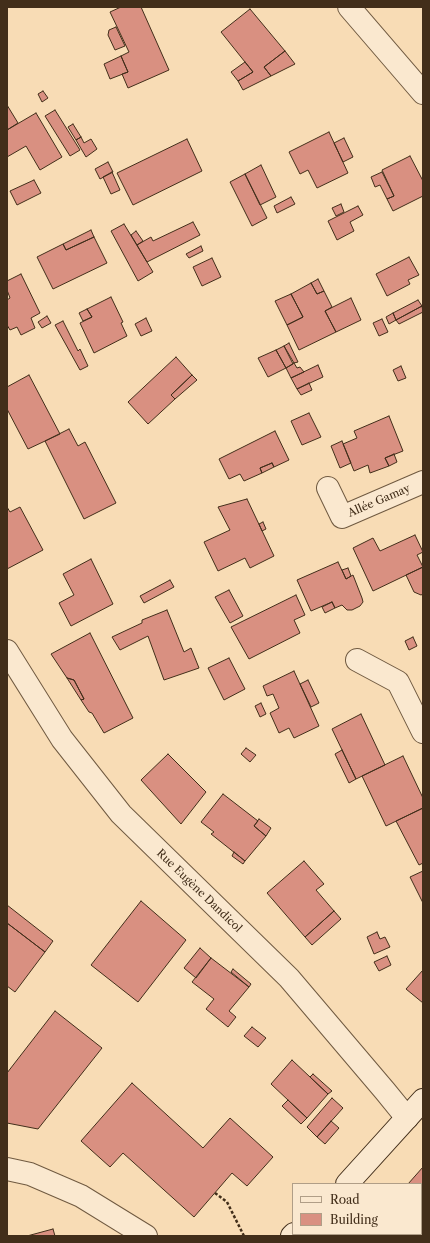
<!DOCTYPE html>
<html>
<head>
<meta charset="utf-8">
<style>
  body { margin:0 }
  #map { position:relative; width:430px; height:1243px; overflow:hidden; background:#f8dcb5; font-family:"Libre Caslon Text",serif }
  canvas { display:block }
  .frame { position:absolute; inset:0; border:8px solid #422e1a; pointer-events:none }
  .legend { position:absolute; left:292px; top:1183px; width:130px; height:52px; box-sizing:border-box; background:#fae8cf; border:1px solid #b09e87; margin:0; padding:5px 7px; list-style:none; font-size:12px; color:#422e1a }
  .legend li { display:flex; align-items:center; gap:8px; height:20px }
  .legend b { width:20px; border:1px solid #b09e87 }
</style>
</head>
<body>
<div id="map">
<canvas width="430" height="1243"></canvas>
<div class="frame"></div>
<ul class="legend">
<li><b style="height:5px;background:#fae8cf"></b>Road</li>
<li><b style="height:11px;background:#d99081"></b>Building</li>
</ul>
</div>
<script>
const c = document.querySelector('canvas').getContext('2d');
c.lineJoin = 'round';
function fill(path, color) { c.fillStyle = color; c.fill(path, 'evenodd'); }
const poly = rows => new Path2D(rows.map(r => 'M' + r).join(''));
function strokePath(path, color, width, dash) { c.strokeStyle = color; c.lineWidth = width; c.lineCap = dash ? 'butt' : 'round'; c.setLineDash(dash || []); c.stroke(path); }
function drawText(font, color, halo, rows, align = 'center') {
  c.font = font + ' "Libre Caslon Text",serif'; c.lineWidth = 4; c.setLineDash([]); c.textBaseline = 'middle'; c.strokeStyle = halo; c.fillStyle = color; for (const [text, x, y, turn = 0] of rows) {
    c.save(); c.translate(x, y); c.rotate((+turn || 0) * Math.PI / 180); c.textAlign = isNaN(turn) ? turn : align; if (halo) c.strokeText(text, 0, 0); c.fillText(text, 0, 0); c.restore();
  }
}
const building = poly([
  [121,7,141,7,169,70,128,88,122,74,128,72,121,56,129,52,110,12,121,7],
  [250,9,285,51,264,67,271,76,243,90,238,81,253,72,221,32,250,9],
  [116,27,125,46,115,50,108,35,109,30,116,27],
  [285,51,295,64,271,76,264,67,285,51],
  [121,56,128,72,110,79,104,64,121,56],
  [245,62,253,72,238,81,231,72,245,62],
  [43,91,48,98,42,102,38,94,43,91],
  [7,105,18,123,7,130,7,105],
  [55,110,80,150,70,156,45,116,55,110],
  [36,113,62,157,40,170,26,146,7,157,7,130,36,113],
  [73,124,81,137,76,140,68,127,73,124],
  [329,132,348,173,317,188,308,170,300,174,289,152,329,132],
  [81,137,84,143,91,139,97,149,86,157,76,140,81,137],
  [344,138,353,157,343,162,334,143,344,138],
  [187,139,202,171,133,205,117,173,187,139],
  [410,156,423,181,423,196,393,211,387,199,394,196,382,170,410,156],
  [108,162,113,172,100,179,95,169,108,162],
  [261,165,276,197,260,205,245,174,261,165],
  [112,172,120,190,111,194,103,177,112,172],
  [382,172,394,196,387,199,380,185,375,187,371,177,382,172],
  [245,174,267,218,252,226,230,182,245,174],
  [34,180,41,193,17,205,10,191,34,180],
  [291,197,295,204,277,213,274,206,291,197],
  [341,204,344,212,336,216,332,208,341,204],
  [358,206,363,215,350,222,354,231,337,240,328,221,358,206],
  [193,222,200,235,147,262,137,245,151,237,153,241,193,222],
  [124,224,153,272,138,281,111,231,124,224],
  [91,230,94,237,66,250,63,244,91,230],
  [136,231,143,241,137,245,131,235,136,231],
  [94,237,107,263,53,289,37,257,63,244,66,250,94,237],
  [201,246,203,251,189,258,186,254,201,246],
  [409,257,419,275,408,280,410,284,387,296,376,274,409,257],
  [212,258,221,277,202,286,193,267,212,258],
  [21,274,40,313,31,318,35,328,21,335,17,327,10,330,7,325,7,300,10,298,7,290,7,281,21,274],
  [318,279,324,291,317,294,311,283,318,279],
  [311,283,317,294,324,291,332,307,325,311,336,332,299,350,287,325,303,317,291,294,311,283],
  [291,294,303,317,287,325,275,301,291,294],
  [111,297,123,322,121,323,127,336,94,353,80,323,92,317,87,309,111,297],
  [351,298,361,320,336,332,325,311,351,298],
  [418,300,422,306,396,320,393,313,418,300],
  [422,306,423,312,399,324,396,320,422,306],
  [87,309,92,317,83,321,79,313,87,309],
  [393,313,396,320,389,324,386,317,393,313],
  [47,316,51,323,42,328,38,322,47,316],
  [146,318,152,331,141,336,135,324,146,318],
  [382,319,388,332,379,336,373,323,382,319],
  [63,321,78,351,80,349,88,366,80,370,55,325,63,321],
  [289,343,298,362,294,363,284,346,289,343],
  [284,346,293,364,286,368,276,350,284,346],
  [276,350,286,368,268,377,258,358,276,350],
  [176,357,192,375,171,395,175,399,148,424,128,402,176,357],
  [294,363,297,368,300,367,304,372,291,378,286,368,294,363],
  [318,365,323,377,297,389,291,378,318,365],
  [401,366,406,378,398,381,393,370,401,366],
  [29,375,60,434,28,449,7,409,7,387,29,375],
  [192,375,197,380,175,399,171,395,192,375],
  [309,383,312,390,301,395,297,389,309,383],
  [309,413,321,437,302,445,291,421,309,413],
  [389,416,403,451,385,458,389,466,370,473,368,465,354,471,343,444,357,438,354,431,389,416],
  [69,429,78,446,85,442,116,503,84,519,45,441,69,429],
  [275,431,289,460,274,467,272,463,260,468,262,473,244,481,240,474,229,479,219,459,275,431],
  [342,441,351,463,340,468,331,446,342,441],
  [394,454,397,462,389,466,385,458,394,454],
  [272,463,274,467,262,473,260,468,272,463],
  [247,499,274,556,250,568,245,558,218,571,204,542,230,530,218,507,247,499],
  [7,507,10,512,20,507,43,550,7,569,7,507],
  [263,522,266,529,262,531,259,524,263,522],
  [415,535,423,552,417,555,423,567,373,591,353,548,373,538,380,551,415,535],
  [91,559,113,604,71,626,59,603,74,595,63,574,91,559],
  [338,562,346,579,353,575,362,598,363,602,360,606,352,610,347,610,342,605,335,608,332,602,311,611,297,580,338,562],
  [423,567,423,594,421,595,414,592,406,575,423,567],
  [348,568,351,576,346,579,342,570,348,568],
  [170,580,174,587,144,603,140,596,170,580],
  [229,590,243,616,230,623,215,597,229,590],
  [296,595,305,615,294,620,300,633,249,659,231,627,296,595],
  [332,602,335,608,325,613,322,607,332,602],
  [167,610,184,652,191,648,199,668,164,680,148,636,120,650,112,637,142,623,142,620,167,610],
  [90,633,133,718,104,733,92,713,89,712,81,700,84,699,74,680,67,678,51,654,90,633],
  [413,637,417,646,409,650,405,641,413,637],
  [229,658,245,689,224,700,208,668,229,658],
  [294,671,319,726,294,738,289,728,279,733,270,713,279,708,273,694,267,696,263,686,294,671],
  [67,678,74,680,84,699,81,700,67,678],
  [308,680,319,703,311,707,300,684,308,680],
  [261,703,266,714,260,717,255,706,261,703],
  [361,714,385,765,356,779,332,729,361,714],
  [246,748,256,755,250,762,241,754,246,748],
  [342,750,356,779,349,783,335,754,342,750],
  [168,754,206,792,181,824,141,780,168,754],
  [403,756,423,798,423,808,386,826,362,776,403,756],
  [223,794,258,821,254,826,266,836,245,861,211,834,214,832,201,822,223,794],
  [423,808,423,863,419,865,396,821,423,808],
  [259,819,271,828,266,836,254,826,259,819],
  [234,852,245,861,243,864,232,856,234,852],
  [304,861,324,884,316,890,334,911,305,937,267,893,304,861],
  [423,871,423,903,410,877,423,871],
  [141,901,186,940,138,1002,91,965,141,901],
  [7,905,53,941,45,952,7,923,7,905],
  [334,911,341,919,312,945,305,937,334,911],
  [7,923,45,952,15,992,7,986,7,923],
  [377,932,380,939,385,937,390,947,374,954,367,937,377,932],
  [200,948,211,958,196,978,184,968,200,948],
  [387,956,391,965,379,971,374,962,387,956],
  [211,958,249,987,229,1011,236,1017,228,1027,206,1009,214,999,192,982,211,958],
  [233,969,251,984,249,987,231,972,233,969],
  [423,970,423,1003,406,989,423,970],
  [55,1011,102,1048,38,1129,7,1123,7,1073,55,1011],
  [252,1027,266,1038,258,1047,244,1036,252,1027],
  [292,1060,328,1094,307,1118,271,1084,292,1060],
  [313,1074,332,1091,328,1094,310,1077,313,1074],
  [132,1083,203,1148,230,1118,273,1157,247,1186,232,1173,194,1217,123,1153,110,1167,81,1141,132,1083],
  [332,1098,343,1108,317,1137,307,1127,332,1098],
  [288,1100,307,1118,301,1124,282,1106,288,1100],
  [331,1121,339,1128,325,1144,317,1137,331,1121],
  [423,1167,423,1236,361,1236,363,1234,421,1234,421,1184,408,1184,423,1167],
  [53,1229,55,1236,27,1236,53,1229]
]);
const path = poly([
  [215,1193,227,1202,244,1236]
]);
const street = poly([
  [349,7,423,93],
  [328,488,342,517,423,482],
  [7,651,62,739,121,814,289,978,385,1091,407,1118],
  [357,660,398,682,423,732],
  [7,1169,30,1174,81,1196,146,1236]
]);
const secondary = poly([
  [347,1184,423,1100],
  [292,1236,294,1234]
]);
const streetNames = [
  ["Allée Gamay",379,501,-23],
  ["Rue Eugène Dandicol",199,891,44]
];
fill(building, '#d99081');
strokePath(building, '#422e1a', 1);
strokePath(street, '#705a41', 24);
strokePath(secondary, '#422e1a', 24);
strokePath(path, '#422e1a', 2.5, [3, 2]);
strokePath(street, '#fae8cf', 22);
strokePath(secondary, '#fae8cf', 22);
drawText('11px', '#422e1a', '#fae8cf', streetNames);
</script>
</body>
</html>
